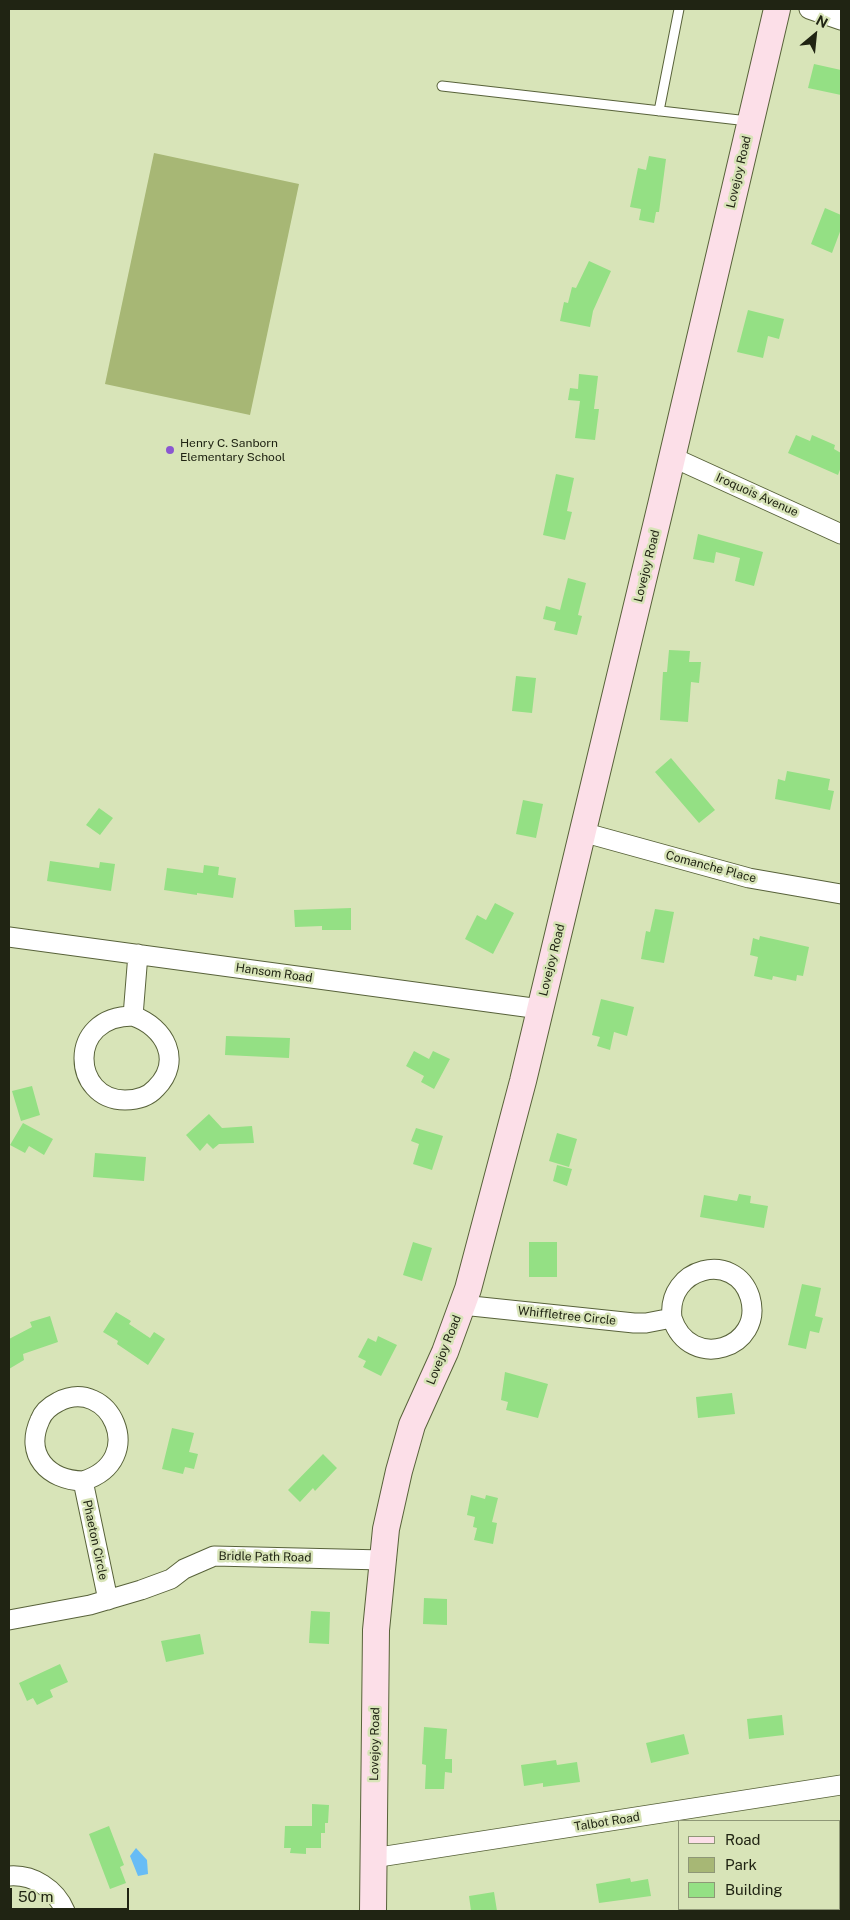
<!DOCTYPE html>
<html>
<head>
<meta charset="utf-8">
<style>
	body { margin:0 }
	#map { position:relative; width:850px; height:1920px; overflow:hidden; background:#d8e4b8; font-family:"Public Sans",sans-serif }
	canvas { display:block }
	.frame { position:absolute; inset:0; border:10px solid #202413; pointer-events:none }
	.legend { position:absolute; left:678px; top:1820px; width:162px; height:90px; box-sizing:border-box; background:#d8e4b8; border:1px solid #8e9776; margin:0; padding:6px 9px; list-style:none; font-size:15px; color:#202413 }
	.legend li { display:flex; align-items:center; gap:10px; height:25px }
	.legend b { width:25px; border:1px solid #8e9776 }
	.north { position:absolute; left:790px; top:10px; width:50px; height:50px; -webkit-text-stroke:4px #d8e4b8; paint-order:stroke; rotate:28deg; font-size:14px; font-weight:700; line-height:20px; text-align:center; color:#202413 }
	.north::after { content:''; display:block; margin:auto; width:18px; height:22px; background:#202413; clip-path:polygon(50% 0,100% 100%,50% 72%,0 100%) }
	.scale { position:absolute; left:10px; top:1888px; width:119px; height:22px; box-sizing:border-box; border:2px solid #202413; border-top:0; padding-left:6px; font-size:15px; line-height:18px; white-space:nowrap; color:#202413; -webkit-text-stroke:4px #d8e4b8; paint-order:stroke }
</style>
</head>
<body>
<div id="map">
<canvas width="850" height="1920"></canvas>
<div class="frame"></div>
<ul class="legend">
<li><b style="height:6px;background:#fcdfe8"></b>Road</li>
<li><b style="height:14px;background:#a7b775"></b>Park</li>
<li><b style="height:14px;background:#94e084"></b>Building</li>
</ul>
<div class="north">N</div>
<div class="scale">50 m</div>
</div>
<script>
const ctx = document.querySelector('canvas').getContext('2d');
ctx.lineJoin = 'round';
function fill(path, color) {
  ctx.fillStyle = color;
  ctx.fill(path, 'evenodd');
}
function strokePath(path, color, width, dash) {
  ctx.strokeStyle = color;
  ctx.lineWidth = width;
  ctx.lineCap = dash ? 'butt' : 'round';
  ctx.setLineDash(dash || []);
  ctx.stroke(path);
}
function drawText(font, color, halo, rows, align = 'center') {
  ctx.font = font + ' "Public Sans",sans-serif';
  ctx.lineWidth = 5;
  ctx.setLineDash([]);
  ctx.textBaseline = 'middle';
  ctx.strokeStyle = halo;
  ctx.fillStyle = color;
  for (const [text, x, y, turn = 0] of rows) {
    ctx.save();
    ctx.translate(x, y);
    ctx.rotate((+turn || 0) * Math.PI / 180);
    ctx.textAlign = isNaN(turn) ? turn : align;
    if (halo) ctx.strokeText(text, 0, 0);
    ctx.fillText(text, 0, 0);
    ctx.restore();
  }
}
fill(new Path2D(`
	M154,153L299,184L250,415L105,384Z`), '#a7b775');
fill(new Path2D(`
	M136,1848L147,1860L148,1874L138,1876L130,1856Z`), '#67bcf5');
fill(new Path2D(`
	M814,64L841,70V95L808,88Z
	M649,156L666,159L659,212H656L654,223L639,220L641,209L630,207L638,168L646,170Z
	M825,208L841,215V229L832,253L811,244Z
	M589,261L611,271L593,311L590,327L560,321L564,302L568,303L572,287L576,288Z
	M748,310L784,319L779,339L768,336L763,358L737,352Z
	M579,374L598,376L594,409H599L595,440L575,438L580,401L568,400L570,388L578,389Z
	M796,435L810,441L812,435L835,445L834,449L841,453V467L838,475L788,453Z
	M556,474L574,478L567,511L572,512L565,540L543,535Z
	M698,534L763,552L754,586L735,581L740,558L716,552L714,563L693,559Z
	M568,578L586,583L578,615L582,616L577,635L554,630L556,622L543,619L546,606L560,610Z
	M669,650L690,651L689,662H701L699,683L691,682L688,722L660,720L663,672H667Z
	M516,676L536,678L532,713L512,711Z
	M671,758L715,810L699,823L655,772Z
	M787,771L830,779L828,790L834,791L830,810L775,799L778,779L785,781Z
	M523,800L543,804L536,838L516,834Z
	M99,808L113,818L100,835L86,825Z
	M50,861L99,868L100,862L115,864L111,891L47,881Z
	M204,865L219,867L218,875L236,878L233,898L197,893V895L164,890L167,868L203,873Z
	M495,903L514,913L493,954L465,939L477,915L486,920Z
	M351,908V930H322V926L295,927L294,910Z
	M655,909L674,912L664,963L641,959L646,931L650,932Z
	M760,936L809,947L803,976L797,975L796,981L773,976L772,980L754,976L758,957L750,955L753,938L759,940Z
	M601,999L634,1007L627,1036L614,1032L610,1050L597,1046L600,1037L592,1035Z
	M226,1036L290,1038L289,1058L225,1055Z
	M414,1051L429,1059L433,1051L450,1059L434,1089L421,1082L424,1076L406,1066Z
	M32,1086L40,1115L21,1121L12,1091Z
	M209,1114L222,1128L252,1126L254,1143L219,1144L213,1149L207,1143L200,1151L186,1135Z
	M23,1123L53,1139L44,1155L29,1146L25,1153L10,1145Z
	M416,1128L443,1136L432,1170L413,1164L419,1144L411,1141Z
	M557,1133L577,1139L569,1167L549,1161Z
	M95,1153L146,1157L144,1181L93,1177Z
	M557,1165L572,1169L567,1186L553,1181Z
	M739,1194L751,1196L750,1203L768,1206L764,1228L700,1217L704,1195L737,1201Z
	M413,1242L432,1248L422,1281L403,1275Z
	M529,1242H557V1277H529Z
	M802,1284L821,1288L815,1316L823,1318L819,1333L810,1331L806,1349L788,1345Z
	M116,1312L131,1321L129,1324L150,1338L154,1332L165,1339L148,1365L117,1344L118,1341L103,1332Z
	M50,1316L58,1342L23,1354L24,1360L9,1369V1339L32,1327L30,1322Z
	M378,1336L397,1345L381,1376L363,1367L366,1361L358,1357L368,1338L376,1342Z
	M505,1372L548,1384L538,1418L506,1410L508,1402L501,1400Z
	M732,1393L735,1414L698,1418L696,1397Z
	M172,1428L194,1433L189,1452L198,1454L194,1469L185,1467L183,1474L162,1469Z
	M323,1454L337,1468L315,1491L313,1488L300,1502L288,1490Z
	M471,1495L485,1499L486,1495L498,1498L492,1522L497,1523L493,1544L474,1540L477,1528L473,1527L475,1517L467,1515Z
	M424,1598L447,1599V1625L423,1624Z
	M311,1611L330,1612L329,1644L309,1643Z
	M200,1634L204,1654L166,1662L161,1641Z
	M60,1664L68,1682L50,1690L53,1697L37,1705L33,1698L27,1701L19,1683Z
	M782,1715L784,1735L749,1739L747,1719Z
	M424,1727L447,1729L445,1759H452V1773L445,1772L444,1789H425L426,1765L422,1764Z
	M684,1734L689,1754L651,1763L646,1743Z
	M556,1760L557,1765L577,1762L580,1782L543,1787V1783L524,1786L521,1765Z
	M312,1804L329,1805L328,1823H325V1833H321V1848H306V1854L290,1853L291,1848H284L285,1826H312Z
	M109,1826L124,1865L120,1867L126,1883L110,1889L89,1834Z
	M630,1878L631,1882L648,1879L651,1896L599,1903L596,1884Z
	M494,1892L497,1911H471L469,1896Z`), '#94e084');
const lane = new Path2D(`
	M442,86L748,121
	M659,111L679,9`);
const street = new Path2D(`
	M809,9L841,20
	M672,457L841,534
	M582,832L749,878L841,894
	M9,937L540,1009
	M133,1016C165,1027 183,1061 156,1088C148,1097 136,1100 125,1100C72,1100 66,1016 133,1016L138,954
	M462,1305L634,1323H646L672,1318C666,1267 735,1250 750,1297C765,1348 690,1373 672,1318
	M83,1481C48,1480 24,1455 40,1420C43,1412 50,1406 58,1402C109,1375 150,1460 83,1481L108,1600
	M9,1620L90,1605L141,1590L171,1579L184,1569L214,1556L383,1560
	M373,1858L841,1785
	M9,1876C33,1874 56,1889 65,1911
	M711,1911V1909`);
const secondary = new Path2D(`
	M373,1911L376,1630L386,1529L399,1471L412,1425L445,1352L468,1289L523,1081L661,505L777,9`);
strokePath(lane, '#58623a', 11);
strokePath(street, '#58623a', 21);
strokePath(secondary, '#58623a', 28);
strokePath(lane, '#fff', 9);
strokePath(street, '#fff', 19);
strokePath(secondary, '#fcdfe8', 26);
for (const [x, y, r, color] of [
	[170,450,5,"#8a57d0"]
]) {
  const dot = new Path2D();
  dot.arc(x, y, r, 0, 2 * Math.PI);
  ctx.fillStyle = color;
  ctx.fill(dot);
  strokePath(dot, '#d8e4b8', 2);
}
drawText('12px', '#202413', '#d8e4b8', [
	["Lovejoy Road",739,172,-77],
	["Iroquois Avenue",757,495,24],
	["Lovejoy Road",647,566,-76],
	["Comanche Place",711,867,15],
	["Lovejoy Road",552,960,-76],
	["Hansom Road",274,973,8],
	["Whiffletree Circle",567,1316,6],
	["Lovejoy Road",444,1350,-68],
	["Phaeton Circle",95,1540,78],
	["Bridle Path Road",265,1557,1],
	["Lovejoy Road",375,1744,-89],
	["Talbot Road",607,1822,-9]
]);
drawText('12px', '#202413', '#d8e4b8', [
	["Henry C. Sanborn",180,443],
	["Elementary School",180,457]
], 'left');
</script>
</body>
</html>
